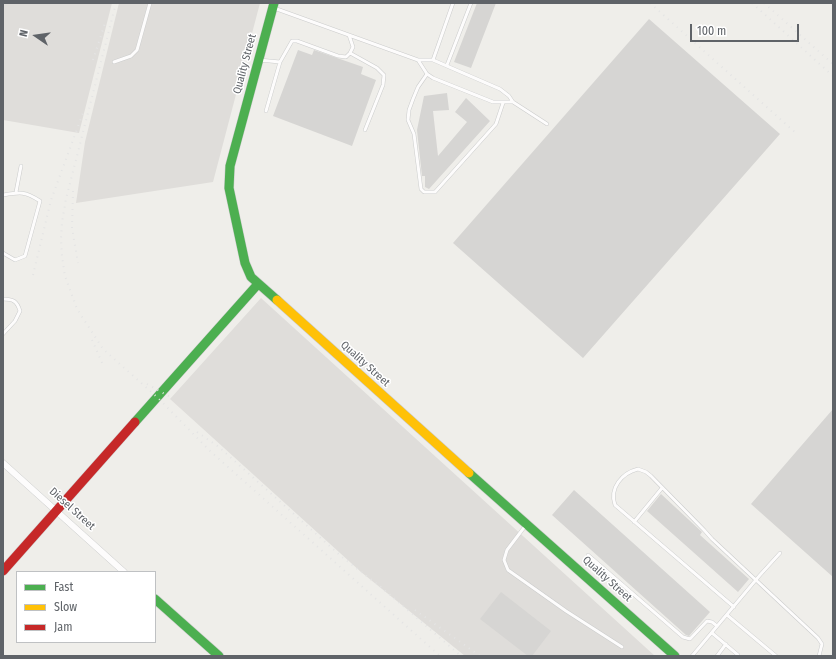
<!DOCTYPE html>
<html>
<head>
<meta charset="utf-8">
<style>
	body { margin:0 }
	#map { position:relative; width:836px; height:659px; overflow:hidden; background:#efeeea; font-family:"Fira Sans Condensed",sans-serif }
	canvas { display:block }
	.frame { position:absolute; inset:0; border:4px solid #5f6368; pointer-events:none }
	.legend { position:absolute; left:16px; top:571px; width:140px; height:72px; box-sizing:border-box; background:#fff; border:1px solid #bfc1c3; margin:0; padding:5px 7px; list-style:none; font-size:12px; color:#5f6368 }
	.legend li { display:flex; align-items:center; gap:8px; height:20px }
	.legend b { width:20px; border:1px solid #bfc1c3 }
	.north { position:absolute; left:16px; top:16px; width:40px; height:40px; -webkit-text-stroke:3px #fff; paint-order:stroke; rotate:283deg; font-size:11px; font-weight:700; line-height:16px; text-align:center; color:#5f6368 }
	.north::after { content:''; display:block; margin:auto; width:14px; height:18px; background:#5f6368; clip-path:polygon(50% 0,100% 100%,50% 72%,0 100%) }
	.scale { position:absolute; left:690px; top:24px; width:109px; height:18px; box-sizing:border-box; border:2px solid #5f6368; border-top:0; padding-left:5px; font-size:12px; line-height:14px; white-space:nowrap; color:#5f6368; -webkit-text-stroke:3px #fff; paint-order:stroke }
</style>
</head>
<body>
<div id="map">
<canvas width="836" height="659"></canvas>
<div class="frame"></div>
<ul class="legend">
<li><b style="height:5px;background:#4caf50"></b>Fast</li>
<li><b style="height:5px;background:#ffc107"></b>Slow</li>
<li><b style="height:5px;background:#c62828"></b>Jam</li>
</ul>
<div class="north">N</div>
<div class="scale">100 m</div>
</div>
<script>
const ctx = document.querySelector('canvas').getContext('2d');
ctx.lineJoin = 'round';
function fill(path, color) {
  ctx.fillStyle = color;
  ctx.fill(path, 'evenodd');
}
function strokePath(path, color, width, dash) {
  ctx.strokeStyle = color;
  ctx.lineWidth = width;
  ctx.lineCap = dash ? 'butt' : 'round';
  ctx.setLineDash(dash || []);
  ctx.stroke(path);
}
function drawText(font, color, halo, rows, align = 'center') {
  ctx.font = font + ' "Fira Sans Condensed",sans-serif';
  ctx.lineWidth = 3;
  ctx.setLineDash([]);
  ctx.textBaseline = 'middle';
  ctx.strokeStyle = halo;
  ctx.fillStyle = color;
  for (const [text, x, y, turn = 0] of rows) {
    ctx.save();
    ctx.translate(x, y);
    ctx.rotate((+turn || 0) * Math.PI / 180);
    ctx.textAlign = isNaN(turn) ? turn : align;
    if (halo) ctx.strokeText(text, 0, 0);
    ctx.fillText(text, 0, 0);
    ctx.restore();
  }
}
fill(new Path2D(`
	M3,3H112L79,133L3,120Z
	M119,3H260L213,182L76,203L85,142Z
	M261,298L655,656H465L361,572L170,399Z`), '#dfddda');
fill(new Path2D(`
	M477,3H496L471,68L454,62Z
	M649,19L780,134L583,358L453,243Z
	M298,50L312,55L314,50L363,67L361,74L376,80L352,146L273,116Z
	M447,93L449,110L433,111L438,156L467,122L455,112L466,98L490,121L429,189L425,187V176H422L417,130L424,96Z
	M833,409V577L751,504Z
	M574,490L710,612L689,636L686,635L552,515Z
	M661,494L702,532L700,535L749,579L738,592L647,511Z
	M501,592L551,631L532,656H528L480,619Z`), '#d6d5d3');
const lane = new Path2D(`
	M274,8L418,60H433L500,89L509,96L513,102L547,124
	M350,53L377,68L384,75L383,85L365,130
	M259,60L280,62L292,41H297L338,56L346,57L350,53L353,47L349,35
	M418,60L427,74L433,78L493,102H513
	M433,60L453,3
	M114,62L131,56L137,50L150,3
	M447,65L471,3
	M427,74L418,87L413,99L409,110L408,120L414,134L421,189L424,192H435L496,124L503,103
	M266,111L280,62
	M16,192L21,166
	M3,195C20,192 25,191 40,201L25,256L15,260L3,253
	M3,299C13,299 17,301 20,311L15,321L3,334
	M634,522L662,488
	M526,525L507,550L504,560L508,570L566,611L622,647
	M588,555L683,637L690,639L707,621L712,622L717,626
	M734,607L615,505C609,488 622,473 638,469L646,472L651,476L704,530L712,539L818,638L822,644L819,656
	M727,615L776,656
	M712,633L738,655V656
	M692,656L760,575L780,553
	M717,656L726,644`);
const street = new Path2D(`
	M3,463L124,572`);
const fast = new Path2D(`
	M274,3L230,166L229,188L245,263L251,277L277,300
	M135,422L258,284
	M469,473L675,656
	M155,599L219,656`);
const slow = new Path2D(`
	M277,300L469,473`);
const jam = new Path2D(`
	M3,571L135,422`);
strokePath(lane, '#cbcccc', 4);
strokePath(street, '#cbcccc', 7);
strokePath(fast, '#cacacb', 10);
strokePath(slow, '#cacacb', 10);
strokePath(jam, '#cacacb', 10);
strokePath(lane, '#fdfcfc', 3);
strokePath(street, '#fdfcfc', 6);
strokePath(fast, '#4caf50', 9);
strokePath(slow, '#ffc107', 9);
strokePath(jam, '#c62828', 9);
strokePath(new Path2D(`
	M116,3L66,199L62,222L61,239L62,257L65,276L77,309L103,349L158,398L209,450L440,656
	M650,3L797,134
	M752,3L833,76
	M764,3L833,64
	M93,60L106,20
	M73,191L72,228L78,263
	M33,275L51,200L83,113
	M92,340L103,365
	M147,384L172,398
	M197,432L219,447L342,557L382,588L461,656
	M415,610L480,656`), '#e4e4e4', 2, [1, 5]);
drawText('11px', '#5f6368', '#fff', [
	["Quality Street",245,64,-75],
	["Quality Street",365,364,42],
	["Diesel Street",72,509,42],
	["Quality Street",607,579,42]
]);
</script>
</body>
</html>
